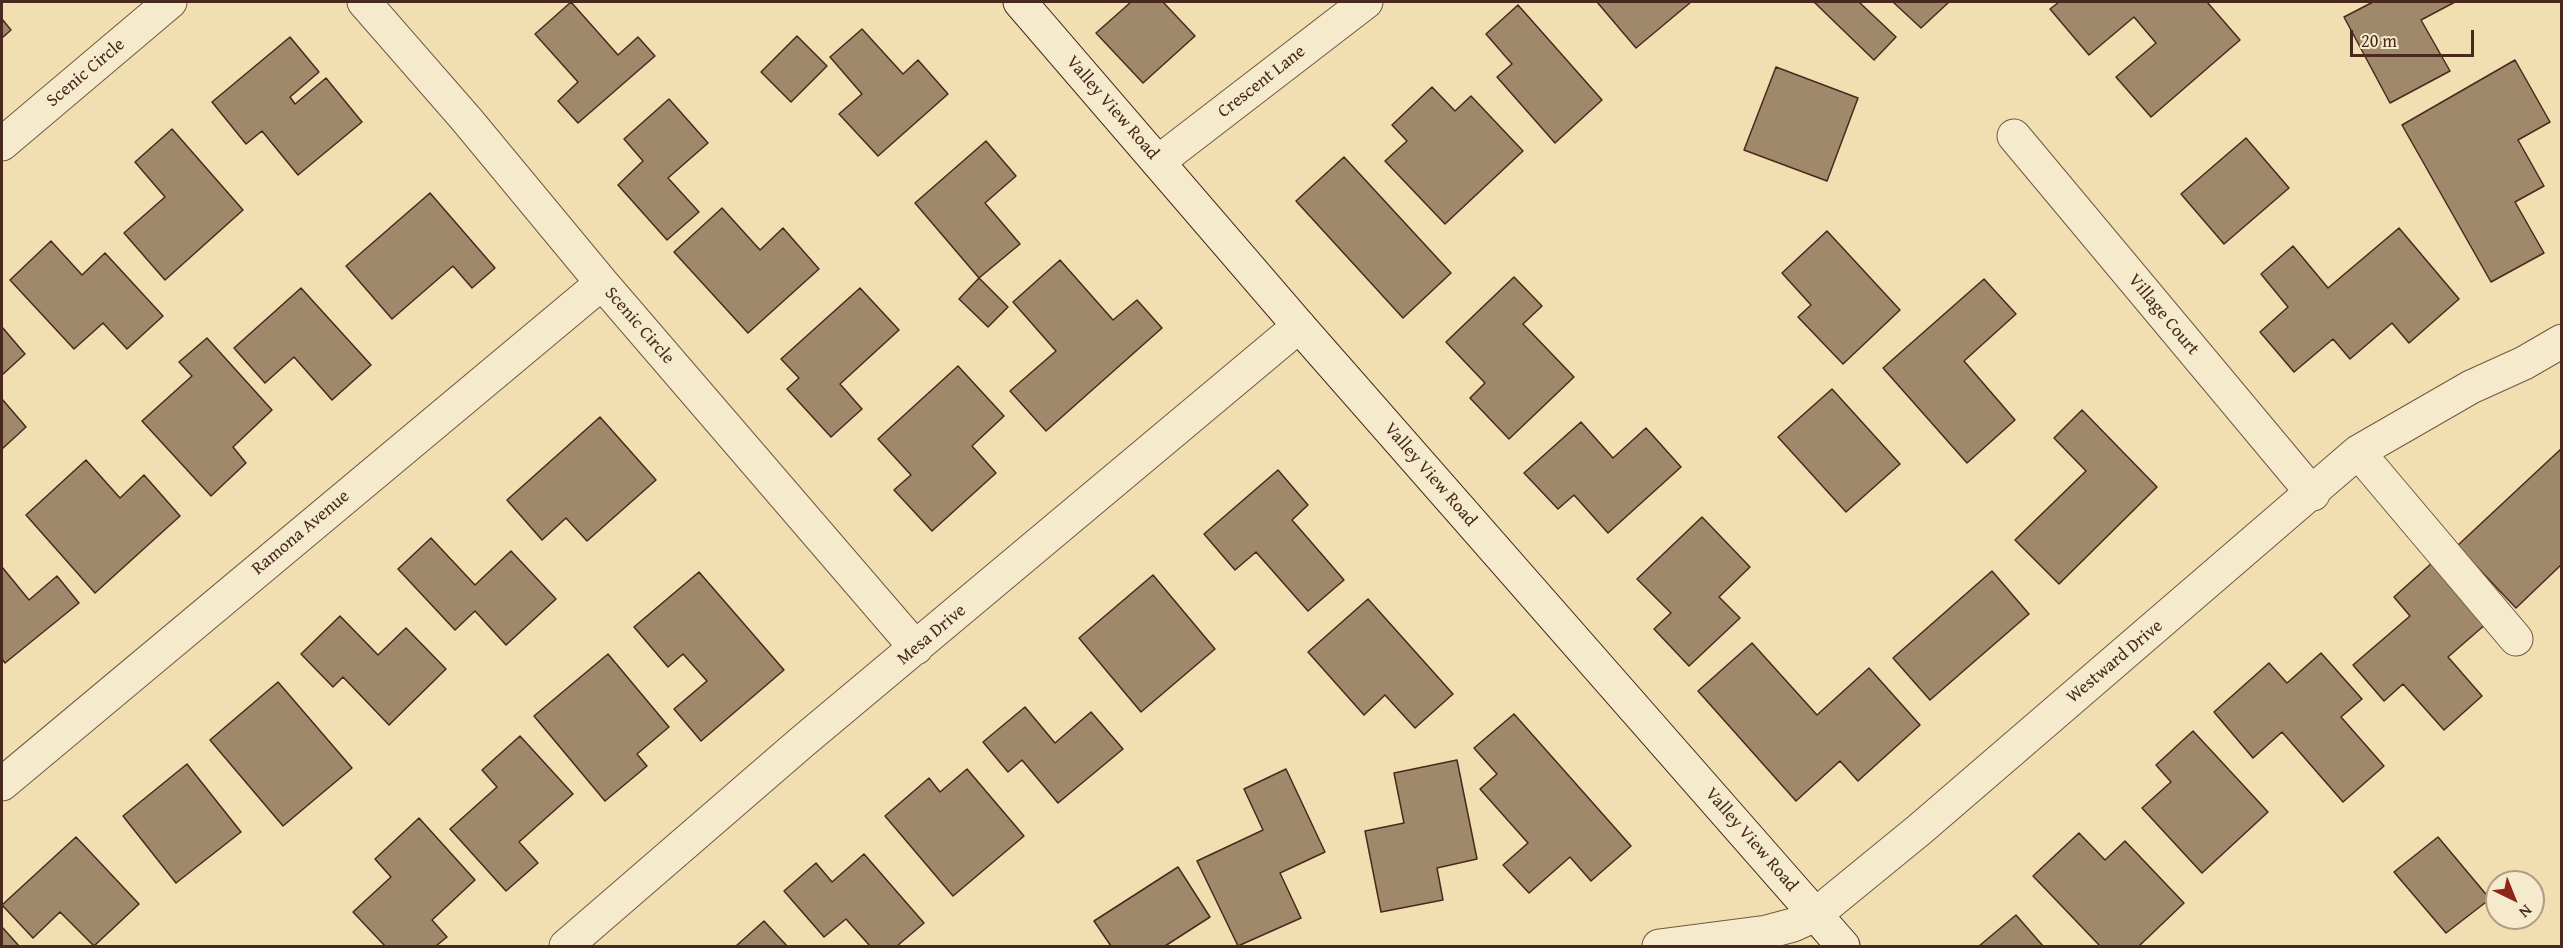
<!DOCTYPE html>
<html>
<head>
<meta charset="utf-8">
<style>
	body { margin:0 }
	#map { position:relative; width:2563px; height:948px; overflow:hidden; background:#f1dfb2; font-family:"Gentium Book Plus",serif }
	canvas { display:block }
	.frame { position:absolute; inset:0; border:3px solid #49291d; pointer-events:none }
	.north { position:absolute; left:2485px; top:870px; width:60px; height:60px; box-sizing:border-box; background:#f6eacd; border:2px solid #b19d87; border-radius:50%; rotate:137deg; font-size:16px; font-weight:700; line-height:24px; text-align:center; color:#49291d }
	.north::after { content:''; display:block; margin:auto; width:21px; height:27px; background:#8f2418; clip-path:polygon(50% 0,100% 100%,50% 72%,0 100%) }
	.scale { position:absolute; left:2350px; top:30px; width:124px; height:27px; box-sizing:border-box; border:3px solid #49291d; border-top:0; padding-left:8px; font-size:18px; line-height:21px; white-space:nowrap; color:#49291d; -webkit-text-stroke:4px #f6eacd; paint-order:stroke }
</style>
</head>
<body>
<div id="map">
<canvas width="2563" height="948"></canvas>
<div class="frame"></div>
<div class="north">N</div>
<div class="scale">20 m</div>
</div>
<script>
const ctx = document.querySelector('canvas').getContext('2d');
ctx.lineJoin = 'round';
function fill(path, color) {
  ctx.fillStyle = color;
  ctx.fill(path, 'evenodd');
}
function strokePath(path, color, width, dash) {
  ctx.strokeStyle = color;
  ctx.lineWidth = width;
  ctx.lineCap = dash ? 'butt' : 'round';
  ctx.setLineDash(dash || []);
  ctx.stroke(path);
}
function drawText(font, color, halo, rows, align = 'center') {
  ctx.font = font + ' "Gentium Book Plus",serif';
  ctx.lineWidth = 4.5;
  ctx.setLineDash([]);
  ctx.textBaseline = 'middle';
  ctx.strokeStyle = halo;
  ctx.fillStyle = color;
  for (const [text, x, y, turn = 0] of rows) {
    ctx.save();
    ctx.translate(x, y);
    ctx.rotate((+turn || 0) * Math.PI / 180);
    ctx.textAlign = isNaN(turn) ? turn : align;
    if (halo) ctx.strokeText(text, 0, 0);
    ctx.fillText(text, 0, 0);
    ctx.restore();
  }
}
const building = new Path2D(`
	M571,2L618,55L638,37L655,56L578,123L558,101L578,82L535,34Z
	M1131,2H1163L1195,36L1143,83L1096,33Z
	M1597,2H1691L1636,48Z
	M1814,2H1859L1896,37L1874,60Z
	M1893,2H1949L1921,28Z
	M2059,2H2207L2240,40L2151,117L2116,77L2156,43L2134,17L2089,55L2050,9Z
	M2373,2H2455L2421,20L2450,71L2390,103L2344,17Z
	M1518,5L1602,100L1555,143L1497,77L1512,64L1486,34Z
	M2,19L11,30L2,38Z
	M862,29L903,74L918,60L948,94L878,156L839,114L862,94L830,57Z
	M797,36L827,66L791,102L761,72Z
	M290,37L319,72L290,97L295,104L326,78L362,122L298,175L262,131L246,144L212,102Z
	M2515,60L2550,122L2518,140L2544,186L2515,202L2544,253L2491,282L2402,125Z
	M1776,67L1858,98L1827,181L1744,150Z
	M1432,87L1455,111L1471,96L1523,151L1445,224L1385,161L1407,141L1392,125Z
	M669,99L708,143L668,178L699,212L667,240L618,185L643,161L624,139Z
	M172,129L243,210L165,280L124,233L165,197L135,162Z
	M2246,138L2289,188L2224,244L2181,194Z
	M986,141L1016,176L985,203L1020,244L979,278L915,203Z
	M1344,157L1451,273L1403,318L1296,201Z
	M430,193L495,268L472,288L453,266L392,319L346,266Z
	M722,208L760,250L783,228L819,269L748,333L674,252Z
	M2399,228L2459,299L2409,343L2392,323L2350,359L2333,339L2294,372L2260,332L2288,307L2261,274L2293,246L2328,288Z
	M1827,231L1900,310L1843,364L1798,317L1811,305L1782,273Z
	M51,241L82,275L105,253L163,316L127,349L103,323L74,349L10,280Z
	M1060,260L1113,320L1137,300L1162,328L1046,431L1010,391L1056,351L1013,302Z
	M1514,277L1542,306L1523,324L1574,377L1509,439L1470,398L1485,383L1446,342Z
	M979,278L1008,307L988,327L959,299Z
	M1984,279L2016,314L1964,361L2015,420L1967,463L1883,368Z
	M301,288L371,365L332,400L294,357L265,383L234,348Z
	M860,288L899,330L840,384L862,409L831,437L787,389L799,378L781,359Z
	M2,327L25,354L2,375Z
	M207,338L272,410L233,447L246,463L211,496L142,421L192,376L179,362Z
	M958,366L1004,416L972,446L996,473L932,531L894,490L911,475L878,439Z
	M1832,389L1900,464L1846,512L1778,437Z
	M2,399L26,427L2,449Z
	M2082,410L2157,487L2059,584L2015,540L2086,471L2054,438Z
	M600,417L656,480L587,541L566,518L542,540L507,500Z
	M1581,422L1613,458L1646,428L1681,467L1608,533L1574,495L1558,509L1524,473Z
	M2562,448V564L2516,608L2457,546Z
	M86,460L120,498L144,475L180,516L95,593L26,515Z
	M1278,470L1308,505L1292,520L1344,580L1308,611L1256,552L1235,570L1204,534Z
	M1702,517L1750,567L1719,597L1740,618L1689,666L1654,629L1671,613L1637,579Z
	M431,538L475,585L511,551L556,599L506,645L475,611L455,630L398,569Z
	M2433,562L2487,623L2448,657L2482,696L2444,730L2403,684L2384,701L2353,665L2410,616L2394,597Z
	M2,567L29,600L57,576L79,603L5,663L2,659Z
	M1992,571L2029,614L1930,700L1893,658Z
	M699,572L784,670L701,741L674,709L707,681L683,654L668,667L634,627Z
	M1153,575L1215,649L1141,712L1079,638Z
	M1368,599L1453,694L1415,728L1385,695L1364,715L1308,652Z
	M340,616L378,655L406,628L446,669L389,725L343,677L333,687L301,654Z
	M1752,643L1817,715L1869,668L1920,725L1858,781L1840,761L1796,801L1698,691Z
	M2321,653L2362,699L2341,717L2384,766L2343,802L2282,732L2253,758L2214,712L2269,663L2287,683Z
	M608,654L669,727L637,754L647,766L605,801L534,716Z
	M278,682L352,768L283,826L210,740Z
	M1025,707L1055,743L1091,712L1123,749L1058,803L1022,760L1008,772L983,742Z
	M1514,714L1631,846L1591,881L1570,857L1529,893L1503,865L1528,843L1480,789L1497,774L1474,748Z
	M2193,731L2268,812L2202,873L2142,808L2171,782L2156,765Z
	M520,736L573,794L519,842L538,863L506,891L450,829L497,787L482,770Z
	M1457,760L1477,859L1437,868L1443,900L1381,912L1365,831L1404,823L1394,773Z
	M187,764L241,832L176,883L123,816Z
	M967,769L1024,836L953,896L885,816L929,778L940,792Z
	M1286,769L1325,852L1280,873L1301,918L1238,946L1197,861L1263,830L1244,789Z
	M419,818L475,880L432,920L447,937L436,946H385L353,912L391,877L375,859Z
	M2079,833L2105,860L2125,841L2184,903L2139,946H2100L2033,876Z
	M76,837L139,904L94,946L60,912L33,938L2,905Z
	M2438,837L2490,899L2446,933L2394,872Z
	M864,854L924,923L897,946H870L846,919L824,937L784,891L816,863L832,882Z
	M1178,867L1210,917L1165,946H1111L1094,921Z
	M2016,915L2043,946H1979Z
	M764,921L787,946H736Z
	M2,927L19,946H2Z`);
fill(building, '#a0886a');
strokePath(building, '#49291d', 1.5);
const street = new Path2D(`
	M364,2L467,120L602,283L916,648
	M2014,136L2313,494
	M2,144L170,2
	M1158,162L1366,2
	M2358,452L2516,639
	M2,784L602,283
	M566,946L802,742L1299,326
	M1659,946L1767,932L1793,925L1815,915L1919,830L2358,452L2471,387L2524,363L2562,341`);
const secondary = new Path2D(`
	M1020,2L1299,326L1843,946`);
strokePath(street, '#735642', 35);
strokePath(secondary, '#49291d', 35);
strokePath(street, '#f6eacd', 33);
strokePath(secondary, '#f6eacd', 33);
drawText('18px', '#49291d', '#f6eacd', [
	["Scenic Circle",86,73,-40],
	["Crescent Lane",1262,82,-38],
	["Valley View Road",1112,108,49],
	["Village Court",2163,315,50],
	["Scenic Circle",639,326,49],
	["Valley View Road",1430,475,49],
	["Ramona Avenue",301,533,-40],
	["Mesa Drive",932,635,-40],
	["Westward Drive",2115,662,-40],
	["Valley View Road",1751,840,49]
]);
</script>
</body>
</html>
